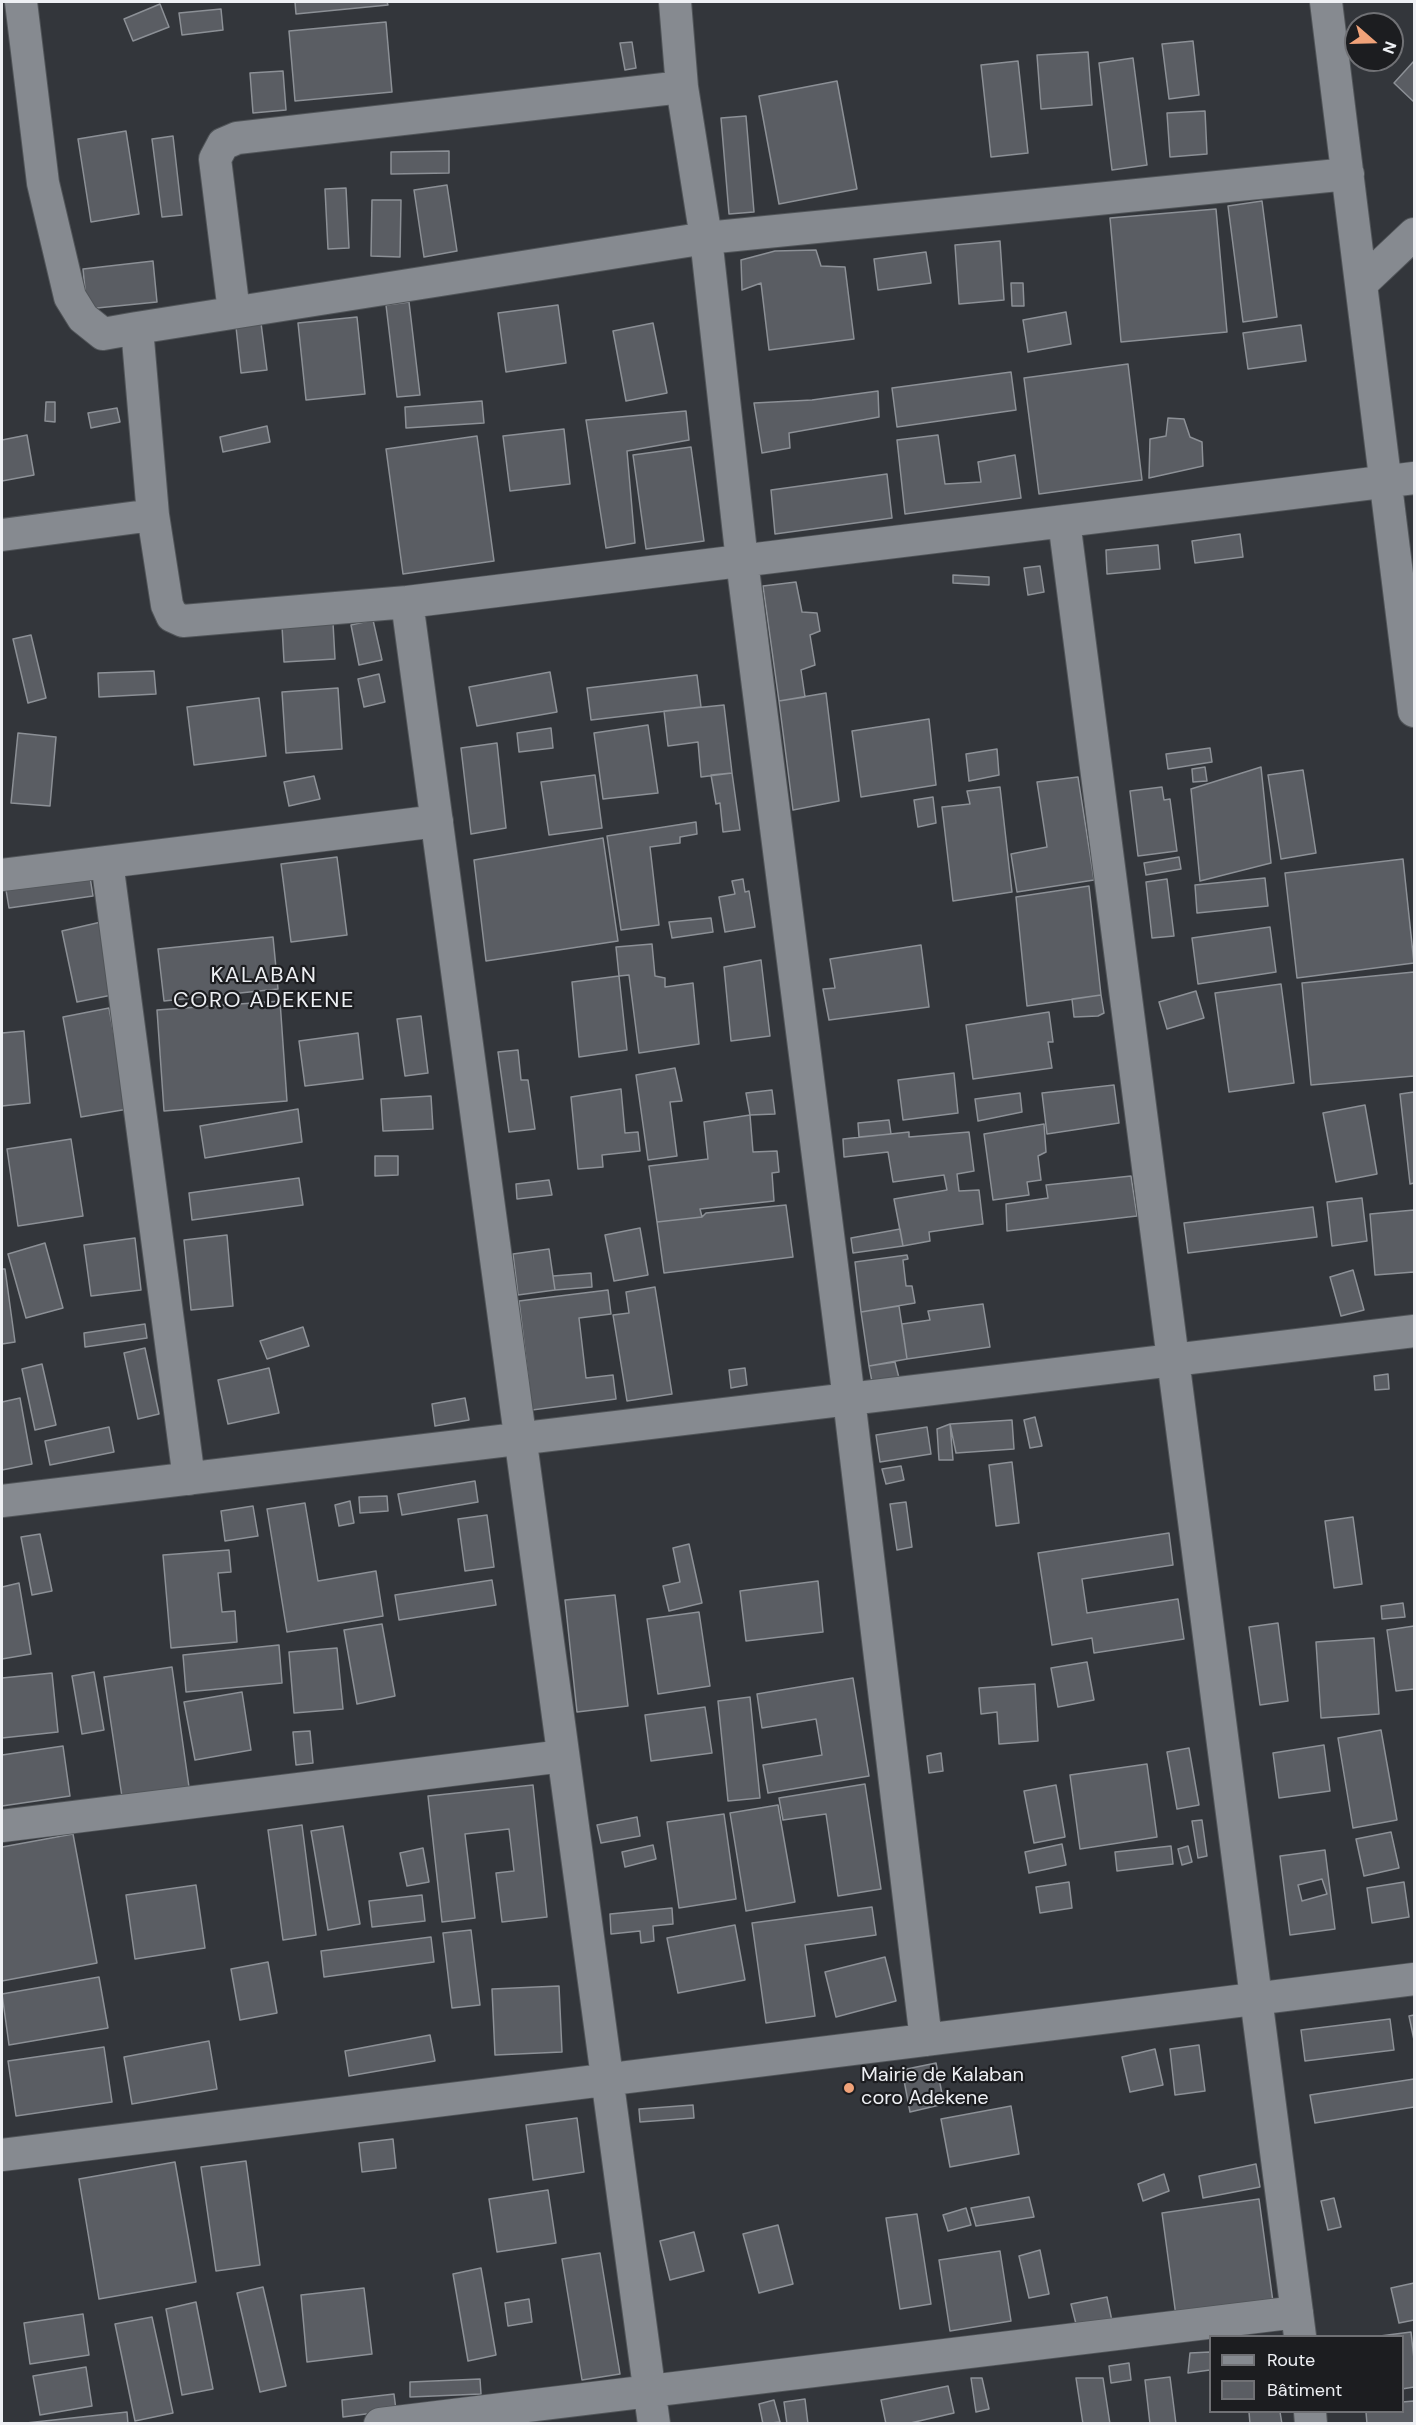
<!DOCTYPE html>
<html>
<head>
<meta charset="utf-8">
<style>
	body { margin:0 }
	#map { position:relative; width:1416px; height:2425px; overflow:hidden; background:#33363b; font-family:"DM Sans",sans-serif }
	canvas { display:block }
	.frame { position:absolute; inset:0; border:3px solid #eef0f4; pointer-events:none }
	.legend { position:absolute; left:1209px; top:2335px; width:195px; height:78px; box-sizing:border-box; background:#1c1d20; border:2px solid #707175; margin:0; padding:8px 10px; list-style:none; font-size:18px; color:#eef0f4 }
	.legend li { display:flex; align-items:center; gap:12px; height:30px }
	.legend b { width:30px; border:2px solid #707175 }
	.north { position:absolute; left:1344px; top:12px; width:60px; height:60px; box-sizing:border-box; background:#1c1d20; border:2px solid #707175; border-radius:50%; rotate:110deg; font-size:16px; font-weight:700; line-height:24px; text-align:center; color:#eef0f4 }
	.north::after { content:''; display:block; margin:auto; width:21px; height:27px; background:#f0a279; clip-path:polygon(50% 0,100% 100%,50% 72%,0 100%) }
</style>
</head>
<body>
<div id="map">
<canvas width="1416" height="2425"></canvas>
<div class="frame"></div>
<ul class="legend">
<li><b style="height:8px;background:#868a90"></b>Route</li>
<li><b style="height:16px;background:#5a5d63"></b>Bâtiment</li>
</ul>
<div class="north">N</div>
</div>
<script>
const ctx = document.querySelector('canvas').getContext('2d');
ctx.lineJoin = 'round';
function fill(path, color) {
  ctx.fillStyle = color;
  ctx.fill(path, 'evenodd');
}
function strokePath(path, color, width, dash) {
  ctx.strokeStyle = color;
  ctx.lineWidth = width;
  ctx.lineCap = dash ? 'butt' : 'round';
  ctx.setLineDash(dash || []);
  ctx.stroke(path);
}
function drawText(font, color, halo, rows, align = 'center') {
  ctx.font = font + ' "DM Sans",sans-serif';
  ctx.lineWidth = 4.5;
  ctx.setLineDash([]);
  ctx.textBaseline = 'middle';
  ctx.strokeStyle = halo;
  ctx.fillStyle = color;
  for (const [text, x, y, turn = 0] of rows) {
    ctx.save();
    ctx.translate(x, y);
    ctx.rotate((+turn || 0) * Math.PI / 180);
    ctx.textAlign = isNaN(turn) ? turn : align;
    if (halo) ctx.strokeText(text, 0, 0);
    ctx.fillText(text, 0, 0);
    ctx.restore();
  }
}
const building = new Path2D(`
	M295,2H387L388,5L296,14Z
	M160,4L169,27L133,41L124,19Z
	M221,9L223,30L182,35L179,13Z
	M386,22L392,92L295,101L289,31Z
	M1193,41L1199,95L1169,99L1162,44Z
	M632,42L636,68L625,70L620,43Z
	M1088,52L1092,105L1041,109L1037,55Z
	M1133,58L1147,165L1112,170L1099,63Z
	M1018,61L1028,153L991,157L981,65Z
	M1414,61V102L1394,83Z
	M283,71L286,110L253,113L250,73Z
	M837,81L857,189L779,204L759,96Z
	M1205,111L1207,154L1170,157L1167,113Z
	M746,116L754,212L729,214L721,118Z
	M126,131L139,214L91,222L78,139Z
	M173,136L182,215L162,217L152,139Z
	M449,151V173L391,174V152Z
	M447,185L457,251L424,257L414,190Z
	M346,188L349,248L328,249L325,189Z
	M372,200H401L400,257L371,256Z
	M1262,201L1277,317L1243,322L1228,206Z
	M1216,209L1227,332L1121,342L1110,218Z
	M1000,241L1004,300L959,304L955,245Z
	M816,250L821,266L845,267L854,339L769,350L761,283L742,290L741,260L775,251Z
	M926,252L931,283L878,290L874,259Z
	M153,261L157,302L87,309L83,269Z
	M1011,283H1023L1024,306H1012Z
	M409,302L420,395L397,397L386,305Z
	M558,305L566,363L506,372L498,313Z
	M1066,312L1071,344L1028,352L1023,320Z
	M357,317L365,394L306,400L298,323Z
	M261,323L267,370L241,373L236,327Z
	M653,323L667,393L626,401L613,331Z
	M1301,325L1306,361L1248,369L1243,333Z
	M1128,364L1142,480L1039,494L1024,378Z
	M1011,372L1016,410L897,427L892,388Z
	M878,391L879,417L789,433L790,448L762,453L754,403L812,400Z
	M482,401L484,423L406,428L405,407Z
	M46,402H55V422L45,421Z
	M117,408L120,422L91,428L88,413Z
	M686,411L689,440L627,451L635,543L606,548L586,420Z
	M1168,418L1184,419L1190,437L1202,442L1203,466L1149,478L1150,439L1166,436Z
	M267,426L270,442L223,452L220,437Z
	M564,429L570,484L510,491L503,436Z
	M27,435L34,475L2,481V440Z
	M938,435L945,484L981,482L978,462L1015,455L1021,498L905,514L897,440Z
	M477,436L494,561L403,574L386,449Z
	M691,447L704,541L646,549L633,455Z
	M887,474L892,518L775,534L771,490Z
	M1240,534L1243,557L1195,563L1192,541Z
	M1158,545L1160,569L1107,574L1106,550Z
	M1040,566L1044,592L1028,595L1024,568Z
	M953,575L989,577V585L953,583Z
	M796,582L802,612L817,613L820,631L810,635L815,665L801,670L805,697L779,701L763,586Z
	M373,620L382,660L359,665L351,625Z
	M333,623L335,659L284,662L282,626Z
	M31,635L46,698L28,703L13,639Z
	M154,671L156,694L99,697L98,673Z
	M550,672L557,712L477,726L469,687Z
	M379,674L385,702L364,707L358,679Z
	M697,675L701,707L591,720L587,688Z
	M338,688L342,749L286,753L282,692Z
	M826,693L839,801L793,810L779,701Z
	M259,698L266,756L194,765L187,707Z
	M724,705L732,773L701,777L698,742L668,746L664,711Z
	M929,719L936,785L861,797L852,731Z
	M648,725L658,793L603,799L594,733Z
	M551,728L553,748L519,752L517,733Z
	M18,733L56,737L50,806L11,803Z
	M497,743L506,828L471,834L461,748Z
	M1210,748L1212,762L1168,769L1166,754Z
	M997,749L999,775L969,781L966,754Z
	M1205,767L1207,781L1193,782L1192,769Z
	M1261,767L1271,863L1200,881L1191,789Z
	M1303,770L1316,853L1281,859L1268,775Z
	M732,773L740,830L723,832L720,803L716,804L711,775Z
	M595,775L602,828L549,835L541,782Z
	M314,776L320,799L289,806L284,782Z
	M1078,777L1094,880L1017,892L1011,854L1047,847L1037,782Z
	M1000,787L1012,892L953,901L942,807L970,804L967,791Z
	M1162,787L1164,800L1170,799L1177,851L1138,856L1130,791Z
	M933,797L936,823L918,827L914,800Z
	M696,822L697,834L680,837V843L650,847L659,925L621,930L607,836Z
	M603,838L618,941L486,961L474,860Z
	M337,857L347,935L291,942L281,864Z
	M1179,857L1181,869L1146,875L1144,863Z
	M1403,859L1414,963L1297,978L1285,873Z
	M90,877L93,896L9,908L6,890Z
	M1265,878L1268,906L1197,913L1195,885Z
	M743,879L745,892L749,891L755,927L725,932L719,897L735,894L732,881Z
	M1167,879L1174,936L1152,938L1146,882Z
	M1089,886L1101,995L1027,1006L1016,897Z
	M711,918L713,932L672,938L669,922Z
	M101,922L117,994L77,1002L62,931Z
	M1270,927L1276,972L1198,984L1192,938Z
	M273,937L278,989L164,1001L158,949Z
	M652,944L655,976L665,978V987L693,983L699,1044L639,1053L629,975L619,976L616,947Z
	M921,945L929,1007L829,1020L823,989L835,988L830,959Z
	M761,960L770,1036L731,1041L724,967Z
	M1414,972V1076L1311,1085L1302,983Z
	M619,976L627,1050L579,1057L572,982Z
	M1281,984L1294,1083L1229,1092L1215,993Z
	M1196,991L1204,1018L1167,1029L1159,1002Z
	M1101,995L1104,1013L1098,1016L1074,1017L1072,999Z
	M280,1001L287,1101L164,1111L157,1010Z
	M109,1008L128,1109L81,1117L63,1017Z
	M1049,1012L1053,1042H1048L1052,1068L973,1079L966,1025Z
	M421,1016L428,1073L405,1076L397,1019Z
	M24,1031L30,1103L2,1106V1033Z
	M358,1033L363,1079L305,1086L299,1041Z
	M518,1050L521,1080H528L535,1129L509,1132L498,1052Z
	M675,1068L682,1101L670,1102L677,1156L648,1160L636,1075Z
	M954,1073L958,1113L903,1120L898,1080Z
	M1114,1085L1119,1123L1047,1134L1042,1093Z
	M621,1089L625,1133L638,1132L640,1151L602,1155L603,1167L578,1169L571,1097Z
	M772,1090L775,1114L750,1115L746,1093Z
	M1414,1092V1183L1410,1184L1400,1094Z
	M1020,1093L1022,1112L978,1121L975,1099Z
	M431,1096L433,1129L383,1131L381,1099Z
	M1365,1105L1377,1174L1336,1182L1323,1113Z
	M298,1109L302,1142L205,1158L200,1126Z
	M750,1115L753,1152L777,1151L779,1172L772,1173L774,1201L700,1209L702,1217L657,1222L649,1166L708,1159L704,1122Z
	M889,1120L891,1134L859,1137L858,1123Z
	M1044,1124L1046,1152L1038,1156L1041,1180L1027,1182L1029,1195L993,1200L984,1134Z
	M909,1132V1137L969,1132L974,1171L957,1174L959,1191L979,1190L983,1224L929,1232L930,1241L903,1246L894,1199L947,1190L944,1175L893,1182L888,1152L844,1157L843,1139Z
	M71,1139L83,1216L18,1226L7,1149Z
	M375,1156H398V1175L375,1176Z
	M1131,1176L1137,1216L1007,1231L1006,1204L1048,1198L1046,1185Z
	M299,1178L303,1205L192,1220L189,1193Z
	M549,1180L552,1195L517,1199L516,1184Z
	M1362,1198L1367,1241L1332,1246L1327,1202Z
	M786,1205L793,1257L664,1273L657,1222L702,1217L706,1213Z
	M1313,1207L1317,1237L1188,1253L1184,1223Z
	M1414,1210V1272L1375,1275L1370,1214Z
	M640,1228L648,1275L614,1281L605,1235Z
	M900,1229L903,1246L853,1253L851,1238Z
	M227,1235L233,1306L191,1310L184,1240Z
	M135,1238L141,1290L91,1296L84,1245Z
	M45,1243L63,1308L26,1318L8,1254Z
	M549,1249L555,1290L518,1295L513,1254Z
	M907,1255L908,1259L903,1260L906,1286H912L915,1303L861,1312L855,1262Z
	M2,1269H5L15,1342L2,1344Z
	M1353,1270L1364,1310L1341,1316L1330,1277Z
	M591,1273L592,1287L555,1290L553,1276Z
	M655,1287L672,1394L627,1401L613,1315L629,1313L626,1292Z
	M608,1290L611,1314L579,1318L586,1378L613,1375L616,1399L532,1410L519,1301Z
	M983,1304L990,1347L907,1359L902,1324L930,1320L928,1311Z
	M899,1306L907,1359L869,1366L861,1312Z
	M145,1324L147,1338L85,1347L84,1333Z
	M303,1327L309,1346L267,1359L260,1341Z
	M145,1348L159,1414L138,1419L124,1353Z
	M895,1362L899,1378L872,1382L869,1366Z
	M42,1364L56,1425L35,1430L22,1369Z
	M269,1368L279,1413L228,1424L218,1380Z
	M745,1368L747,1385L731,1388L729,1370Z
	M1388,1374L1389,1389L1375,1390L1374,1376Z
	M20,1398L32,1464L2,1470V1402Z
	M465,1398L469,1420L435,1426L432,1404Z
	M1035,1417L1042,1446L1030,1448L1024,1420Z
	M1012,1420L1014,1449L956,1453L950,1424Z
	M950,1424L953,1460H939L937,1429Z
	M109,1427L114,1452L50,1465L45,1441Z
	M927,1427L931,1454L880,1462L876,1435Z
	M1012,1462L1019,1523L996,1526L989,1465Z
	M901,1466L904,1480L886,1484L882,1469Z
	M475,1481L478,1502L402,1515L398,1494Z
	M387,1496L388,1511L360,1513L359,1497Z
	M350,1501L354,1523L339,1526L335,1505Z
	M906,1502L912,1547L897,1550L890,1504Z
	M305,1503L318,1581L376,1571L383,1616L287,1632L267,1509Z
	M253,1506L258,1536L225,1541L221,1511Z
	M487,1515L494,1567L465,1571L458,1519Z
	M1353,1517L1362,1584L1334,1588L1325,1521Z
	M1169,1533L1173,1565L1082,1579L1087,1613L1178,1599L1184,1639L1094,1653L1092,1638L1052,1645L1038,1553Z
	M40,1534L52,1591L32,1595L21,1537Z
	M689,1544L702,1603L669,1611L663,1586L680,1582L673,1548Z
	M229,1550L231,1572L218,1573L222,1612L235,1611L237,1642L171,1648L163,1555Z
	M492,1580L496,1605L399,1620L395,1595Z
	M818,1581L823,1632L746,1641L740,1591Z
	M19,1583L31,1654L2,1659V1587Z
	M615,1595L628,1706L577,1712L565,1600Z
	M1403,1603L1405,1617L1382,1619L1381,1606Z
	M699,1612L710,1686L658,1694L647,1619Z
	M1278,1623L1288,1701L1260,1705L1249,1627Z
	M382,1624L395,1696L357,1704L344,1630Z
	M1414,1626V1689L1396,1691L1387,1630Z
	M1374,1638L1379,1714L1321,1718L1316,1642Z
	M279,1645L282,1683L186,1692L183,1655Z
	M337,1648L343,1709L294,1713L289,1652Z
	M1087,1662L1094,1700L1058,1707L1051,1668Z
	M172,1667L189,1787L122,1797L104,1677Z
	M94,1672L104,1730L82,1734L72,1676Z
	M52,1673L58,1732L2,1738V1678Z
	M853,1678L869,1776L768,1793L763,1765L822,1755L816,1719L762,1728L757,1694Z
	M1035,1684L1038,1741L999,1744L997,1712L981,1714L979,1688Z
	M242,1692L251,1750L195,1760L184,1702Z
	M750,1697L760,1798L728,1801L718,1701Z
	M705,1707L712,1753L651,1761L645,1715Z
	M1381,1730L1397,1820L1353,1828L1338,1738Z
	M310,1731L313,1763L296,1765L293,1732Z
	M1324,1745L1330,1791L1279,1798L1273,1753Z
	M63,1746L70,1796L2,1806V1755Z
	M1189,1748L1199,1805L1177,1809L1167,1752Z
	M941,1753L943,1771L929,1773L927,1756Z
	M1147,1764L1157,1837L1080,1849L1070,1775Z
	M865,1784L881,1889L838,1896L826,1814L783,1820L779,1798Z
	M533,1785L547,1917L502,1922L496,1873L514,1871L509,1829L465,1834L475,1918L442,1922L428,1796Z
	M1056,1785L1065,1837L1034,1843L1024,1791Z
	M778,1805L795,1902L746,1911L730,1813Z
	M724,1814L736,1899L679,1908L667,1822Z
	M637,1817L640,1836L601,1843L597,1825Z
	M1202,1820L1207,1856L1198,1858L1192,1821Z
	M302,1825L316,1935L283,1940L268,1830Z
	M343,1826L360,1924L328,1930L311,1831Z
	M1391,1832L1399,1868L1364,1876L1356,1839Z
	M73,1834L97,1963L2,1981V1847Z
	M1062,1844L1066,1865L1029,1873L1025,1852Z
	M653,1845L656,1859L625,1867L622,1852Z
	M1171,1846L1173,1864L1117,1871L1115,1852Z
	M1188,1846L1192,1862L1182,1865L1178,1849Z
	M423,1848L429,1882L407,1886L400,1853Z
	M1325,1850L1335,1929L1290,1935L1280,1856ZM1322,1879L1327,1894L1302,1901L1298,1885Z
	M1069,1882L1072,1908L1040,1913L1036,1887Z
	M1404,1882L1409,1917L1372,1923L1367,1888Z
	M196,1885L205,1948L135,1959L126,1895Z
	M422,1895L425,1921L372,1927L369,1901Z
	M872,1907L876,1935L805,1945L815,2016L766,2023L752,1923Z
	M672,1908L673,1924L653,1926L654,1941L641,1943L640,1931L611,1934L610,1914Z
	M735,1925L745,1980L678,1993L667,1938Z
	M471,1930L480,2005L452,2008L443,1933Z
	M431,1937L434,1962L324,1977L321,1951Z
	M885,1957L896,2001L836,2017L825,1972Z
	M268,1962L277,2013L240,2020L231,1969Z
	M99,1977L108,2028L9,2045L2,1994Z
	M559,1986L562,2052L495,2055L492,1989Z
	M1414,2015V2040L1409,2016Z
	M1390,2019L1394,2050L1305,2061L1301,2030Z
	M430,2035L435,2061L349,2076L345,2051Z
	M209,2041L217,2089L132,2104L124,2057Z
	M1199,2045L1205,2091L1175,2095L1170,2049Z
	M104,2047L112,2102L16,2116L8,2061Z
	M1155,2049L1163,2085L1130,2092L1122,2057Z
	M936,2063L944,2104L910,2112L902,2070Z
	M1414,2079V2107L1315,2123L1310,2095Z
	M693,2105L694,2118L640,2122L639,2109Z
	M1011,2106L1019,2154L950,2167L941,2119Z
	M577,2118L584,2172L533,2180L526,2125Z
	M393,2139L396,2168L362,2172L359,2143Z
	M246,2161L260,2265L216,2271L201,2167Z
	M175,2162L196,2282L99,2299L79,2179Z
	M1256,2164L1260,2187L1203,2198L1199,2176Z
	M1164,2174L1169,2191L1143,2201L1138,2184Z
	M548,2190L556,2243L497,2252L489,2199Z
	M1029,2197L1034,2217L976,2226L971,2208Z
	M1334,2198L1341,2227L1328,2230L1321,2201Z
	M1259,2199L1273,2302L1176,2316L1162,2213Z
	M966,2208L971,2225L948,2231L943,2215Z
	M917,2214L931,2304L900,2309L886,2218Z
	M778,2225L793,2284L759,2293L743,2234Z
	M694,2232L704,2271L670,2280L660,2241Z
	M1040,2250L1049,2294L1029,2298L1019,2256Z
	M1000,2251L1011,2321L950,2331L939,2260Z
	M600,2253L620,2374L582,2380L562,2259Z
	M481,2268L496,2355L468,2361L453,2274Z
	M1414,2283V2320L1399,2323L1391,2288Z
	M263,2287L286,2386L260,2392L237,2293Z
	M364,2288L372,2354L307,2362L301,2295Z
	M1107,2297L1113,2326L1078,2332L1071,2304Z
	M529,2299L532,2322L508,2326L505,2303Z
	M196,2302L213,2389L182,2395L166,2309Z
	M83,2314L89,2355L30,2364L24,2323Z
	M152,2317L173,2413L135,2421L115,2324Z
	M1411,2332L1414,2359V2387L1402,2389V2336H1380Z
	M1210,2352V2370L1188,2373L1190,2353Z
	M1129,2363L1131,2380L1111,2383L1109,2366Z
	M86,2367L92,2406L40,2415L33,2376Z
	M1170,2377L1176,2424H1150L1145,2380Z
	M971,2378H982L989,2409L976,2412Z
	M1076,2378H1103L1110,2424H1083Z
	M480,2379L481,2394L410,2397V2382Z
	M948,2386L954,2413L906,2424H886L881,2400Z
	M394,2394L396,2410L343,2417L342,2400Z
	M805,2399L808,2424H787L784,2402Z
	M774,2400L780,2422L763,2424L759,2404Z
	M1414,2401V2424H1367L1366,2412H1402V2402Z
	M127,2412L128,2424L26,2423Z
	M1249,2412H1280L1282,2424H1250Z`);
fill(building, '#5a5d63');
strokePath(building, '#8c9096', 1.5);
const street = new Path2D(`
	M21,2L43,183L70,297L83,318L103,334L137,328
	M675,2L682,87L706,238L742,561L849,1399L926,2040
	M1326,2L1414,711
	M1348,174L706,238L137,328L153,515L167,605L172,616L183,621L407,602L1414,478
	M1361,284L1414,234
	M234,312L215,159L223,144L237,138L682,87
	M1064,521L1300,2336
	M2,535L153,515
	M407,602L654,2424
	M107,862L189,1479
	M2,875L437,821
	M2,1501L1414,1331
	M2,1826L563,1756
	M2,2155L1414,1979
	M1310,2412L1311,2424
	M380,2424L1297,2312`);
strokePath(street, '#515559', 34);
strokePath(street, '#868a90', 32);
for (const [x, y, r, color] of [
	[849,2088,6,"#f0a279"]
]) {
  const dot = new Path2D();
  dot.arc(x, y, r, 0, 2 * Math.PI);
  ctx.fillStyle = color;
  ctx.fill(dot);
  strokePath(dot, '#1c1d20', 2);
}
drawText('20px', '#eef0f4', '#1c1d20', [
	["Mairie de Kalaban",861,2076],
	["coro Adekene",861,2099]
], 'left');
ctx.letterSpacing = '1.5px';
drawText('22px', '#eef0f4', '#1c1d20', [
	["KALABAN",264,976],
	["CORO ADEKENE",264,1001]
]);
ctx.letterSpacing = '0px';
</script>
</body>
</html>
